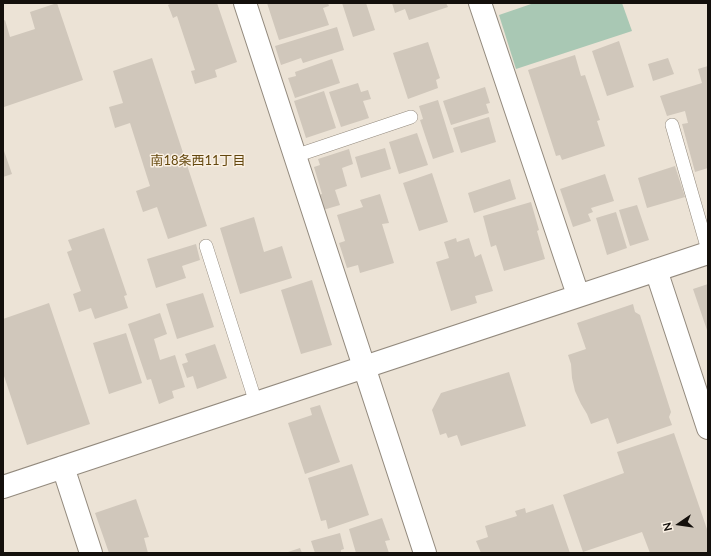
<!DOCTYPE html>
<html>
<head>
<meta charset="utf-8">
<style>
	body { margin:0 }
	#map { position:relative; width:711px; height:556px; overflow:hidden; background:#ece3d6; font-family:Lato,sans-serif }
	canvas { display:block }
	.frame { position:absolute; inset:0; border:4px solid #14100c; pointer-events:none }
	.north { position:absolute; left:659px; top:504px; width:40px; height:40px; -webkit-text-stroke:3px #faf0e3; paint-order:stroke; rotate:257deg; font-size:11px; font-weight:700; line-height:16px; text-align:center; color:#14100c }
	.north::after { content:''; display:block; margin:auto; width:14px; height:18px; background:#14100c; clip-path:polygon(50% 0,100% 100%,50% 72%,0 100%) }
</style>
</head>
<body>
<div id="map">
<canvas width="711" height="556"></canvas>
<div class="frame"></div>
<div class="north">N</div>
</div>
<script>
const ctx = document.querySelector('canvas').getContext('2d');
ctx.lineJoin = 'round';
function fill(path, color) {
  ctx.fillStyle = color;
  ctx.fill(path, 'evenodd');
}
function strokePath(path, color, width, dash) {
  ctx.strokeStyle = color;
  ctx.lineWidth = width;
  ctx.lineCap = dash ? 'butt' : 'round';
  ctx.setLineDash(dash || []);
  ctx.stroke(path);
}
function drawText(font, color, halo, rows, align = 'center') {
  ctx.font = font + ' Lato,"Noto Sans JP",sans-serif';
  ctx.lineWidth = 3;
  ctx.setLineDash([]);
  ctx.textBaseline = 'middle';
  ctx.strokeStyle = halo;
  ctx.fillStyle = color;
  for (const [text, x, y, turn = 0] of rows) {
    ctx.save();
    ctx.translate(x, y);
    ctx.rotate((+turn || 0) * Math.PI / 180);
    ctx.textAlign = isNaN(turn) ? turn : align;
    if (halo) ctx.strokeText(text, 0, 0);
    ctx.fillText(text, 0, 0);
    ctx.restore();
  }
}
fill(new Path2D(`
	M534,3H622L632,31L516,69L499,15Z`), '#a9c8b4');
fill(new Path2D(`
	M57,3L83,80L4,107L3,103V21L5,20L10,37L35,29L30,12Z
	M172,3H217L237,62L215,70L217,77L195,84L191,71L195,70L177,16L173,18L168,5Z
	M267,3H328L329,6L323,8L329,25L279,40Z
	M342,3H366L375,30L353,37Z
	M392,3H446L448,7L409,20L405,9L395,13Z
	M337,27L344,50L303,63L301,58L281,65L275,46Z
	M619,41L634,87L607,96L592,51Z
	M428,42L440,78L436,80L438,88L408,99L393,53Z
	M575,55L581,76L585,75L600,120L597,121L605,146L562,160L560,155L556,156L528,70Z
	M152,58L207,226L168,239L157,207L143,212L136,191L150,186L130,123L115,128L109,107L123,103L113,71Z
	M668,58L674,74L653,81L648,64Z
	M332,59L340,83L295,98L288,78L296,76L295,72Z
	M708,66V168L695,172L682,124L688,123L685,111L667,116L660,96L702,83L698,69Z
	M358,83L361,92L368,90L371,99L363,101L369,118L341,127L329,92Z
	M485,87L490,103L486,104L489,113L451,125L443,101Z
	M324,91L336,128L306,138L294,101Z
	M438,100L454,152L433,159L420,120L423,119L419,106Z
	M489,117L496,142L461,153L453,128Z
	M417,133L428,165L399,174L389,142Z
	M3,148L12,174L3,177Z
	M385,148L391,169L361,178L355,157Z
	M349,149L353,164L342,168L347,186L335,190L340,205L323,210L319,195L322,194L314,167L320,165L318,159Z
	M675,166L685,197L647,208L638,178Z
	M432,173L448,222L419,231L403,183Z
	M605,174L614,201L591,208L593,212L588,214L591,221L573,227L560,189Z
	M510,179L516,199L474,213L468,193Z
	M380,194L389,223L382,224L394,263L360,273L358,265L347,268L339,243L345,241L337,215L363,207L360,200Z
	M531,202L539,230L537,231L545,259L504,271L496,245L491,247L483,216Z
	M637,205L649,240L630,246L619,210Z
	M616,212L627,248L607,255L596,218Z
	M254,217L264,252L282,246L292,278L240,294L220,228Z
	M104,228L127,295L124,296L128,308L95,319L91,308L79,312L73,294L81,291L67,252L72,250L68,240Z
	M456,238L457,242L469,238L475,257L481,254L493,291L475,296L477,303L451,311L436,262L449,258L444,242Z
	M196,244L200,260L182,266L186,278L156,288L147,259Z
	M312,280L332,345L301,354L281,290Z
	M708,284V333L693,289Z
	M203,293L214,327L177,339L166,304Z
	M49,303L90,424L27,445L3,373V319Z
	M633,304L635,312L640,315L671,412L669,417L672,425L617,444L608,418L591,424L587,414L581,404L575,391L572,378L571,364L568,355L586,349L577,323Z
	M160,313L167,334L154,339L160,360L175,355L185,387L172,391L174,398L159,404L151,379L147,380L128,324Z
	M126,333L142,383L109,394L93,343Z
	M215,344L227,378L197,389L193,376L187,378L182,364L188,362L185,354Z
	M509,372L526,426L461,446L457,435L448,438L446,433L440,435L432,410L441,393Z
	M320,405L340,462L305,474L288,423L312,415L310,408Z
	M674,433L708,532V553H650L642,532L583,552L563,495L624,473L617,452Z
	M352,464L369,515L328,529L326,520L321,521L308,478Z
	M136,499L149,537L144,538L148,553H109L95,513Z
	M553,504L570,553H481L476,541L488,537L485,526L517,516L515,511L525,508L526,513Z
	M382,518L390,540L385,541L389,553H356L349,529Z
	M340,533L344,549L341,550V553H315L311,541Z
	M300,548L302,553H285Z`), '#d0c7bb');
const lane = new Path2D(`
	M672,125L708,250
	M295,156L411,117
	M206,246L256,403`);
const street = new Path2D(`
	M245,3L425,553
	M480,3L578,295
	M656,270L708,428
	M63,467L91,553
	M3,487L708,253`);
strokePath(lane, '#938a7e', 14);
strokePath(street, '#938a7e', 24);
strokePath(lane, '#fff', 13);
strokePath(street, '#fff', 22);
drawText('13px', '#63470d', '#faf0e3', [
	["南18条西11丁目",198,161]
]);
</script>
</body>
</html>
